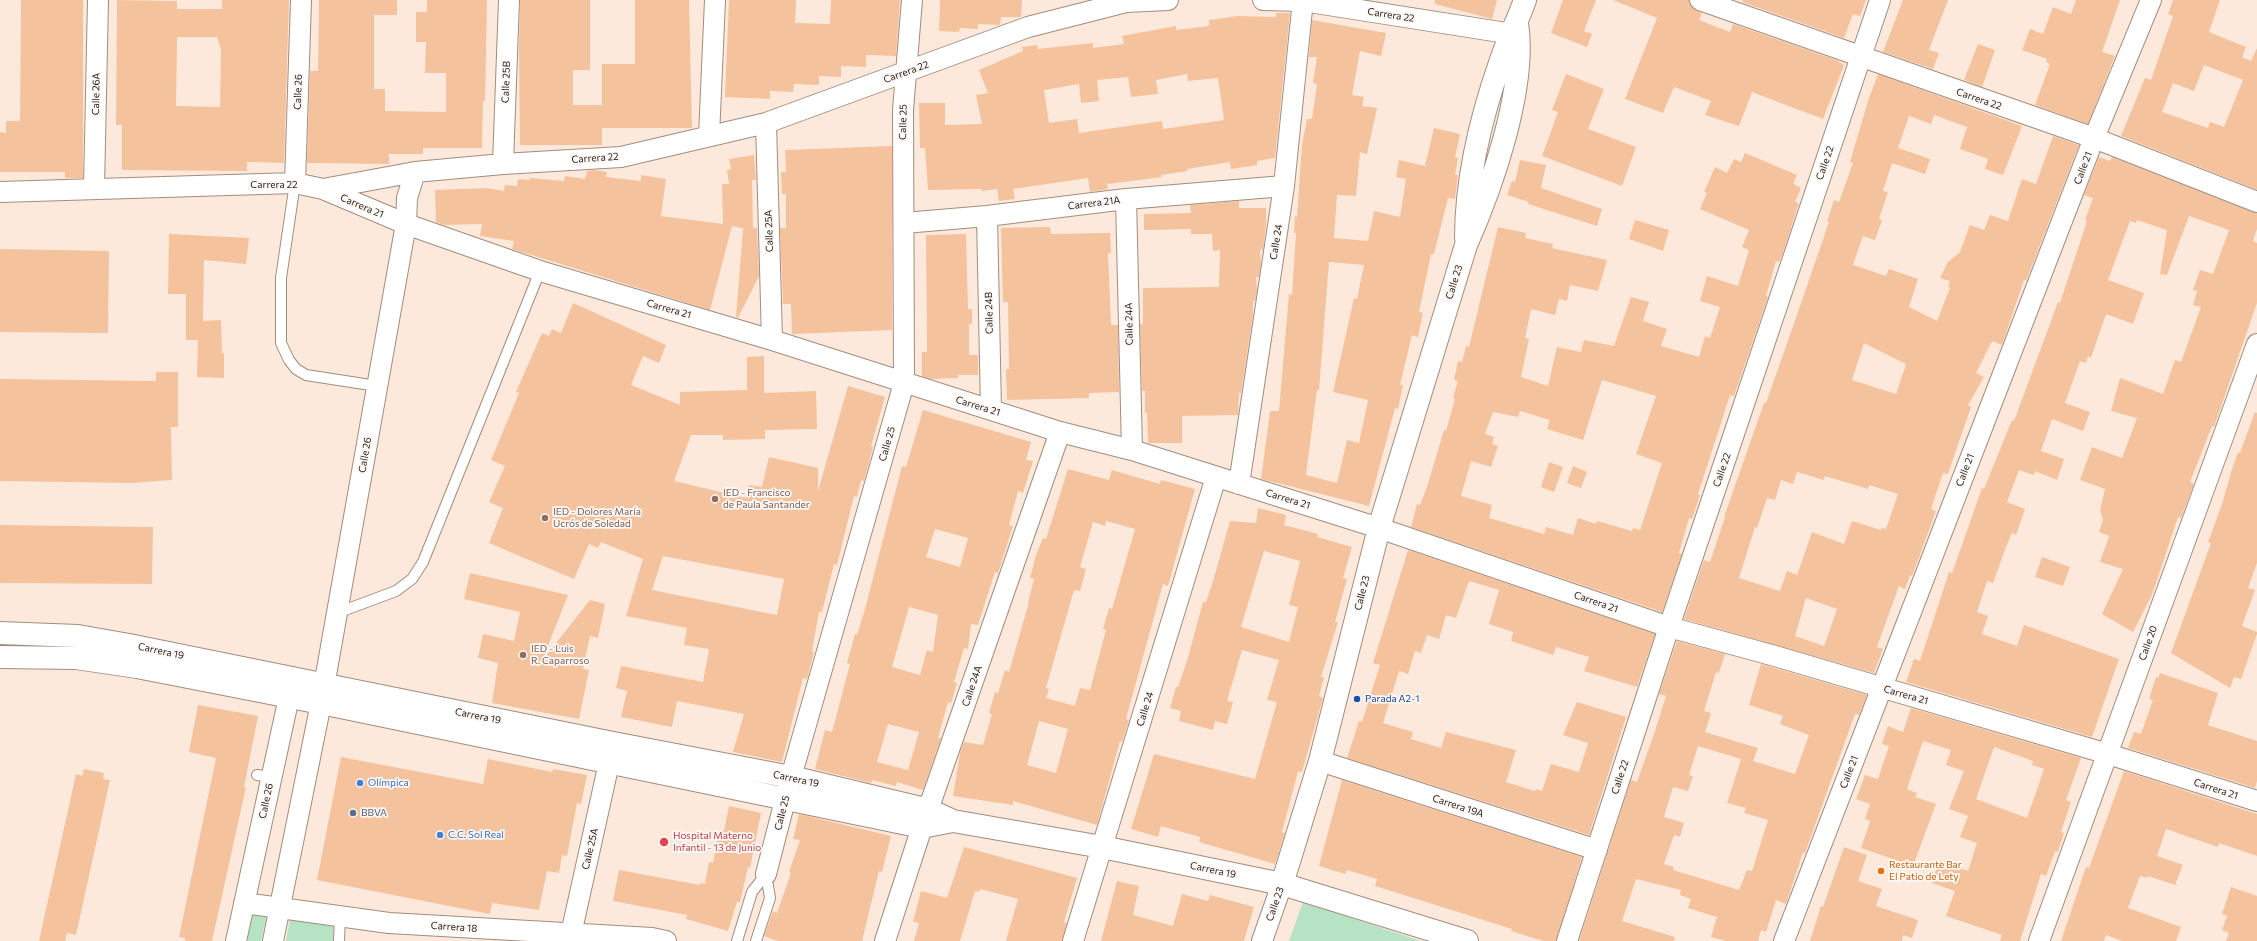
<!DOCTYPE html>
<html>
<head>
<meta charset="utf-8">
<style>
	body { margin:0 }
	canvas { display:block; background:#fce9db }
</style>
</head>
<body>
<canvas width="2257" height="941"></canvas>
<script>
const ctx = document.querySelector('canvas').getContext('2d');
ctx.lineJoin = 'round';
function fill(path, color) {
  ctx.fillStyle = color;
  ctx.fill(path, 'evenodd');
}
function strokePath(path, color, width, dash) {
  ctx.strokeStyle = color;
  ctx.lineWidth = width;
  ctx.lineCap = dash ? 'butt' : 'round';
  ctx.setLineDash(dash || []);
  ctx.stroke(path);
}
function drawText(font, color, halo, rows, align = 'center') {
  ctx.font = font + ' Commissioner,sans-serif';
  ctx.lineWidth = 3.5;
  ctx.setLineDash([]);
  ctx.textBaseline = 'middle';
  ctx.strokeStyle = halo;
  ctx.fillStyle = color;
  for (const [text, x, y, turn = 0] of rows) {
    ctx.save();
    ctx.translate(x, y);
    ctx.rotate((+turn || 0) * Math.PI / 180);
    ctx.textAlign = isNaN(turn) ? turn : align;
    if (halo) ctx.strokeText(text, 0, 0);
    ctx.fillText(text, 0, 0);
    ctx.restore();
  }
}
fill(new Path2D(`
	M1303,902L1421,941H1289Z
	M252,913L267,914L261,941H247Z
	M290,918L334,923L333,941H286Z`), '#b7e3c5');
fill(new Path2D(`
	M21,0H83V178H65V172H0V132L6,133V121H20Z
	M117,0L177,1V9H222V0H289L284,163L247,162V171L122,170V125H116ZM177,37H217L221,49L220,107L176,106Z
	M319,0H397V15H374V89H385V111L446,112V73H425L426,42H416V12H427V0H487L485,101H483L482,148H423V154H389V164L307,163L310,71H318Z
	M520,0H590V70H573V105H602V64H635V0H689L692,128H602V145H520L519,50Z
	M729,0H796L795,23L830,24L831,0H900L896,56L866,55V67L841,66V77L819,76V85L794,84L793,92L770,91V99L725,97Z
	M940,0H1022L1021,17H1001L1000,25L978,24V29L960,28L959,32L939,31Z
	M1435,0H1497L1492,19L1435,4Z
	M1563,0H1596L1584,31L1592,34L1587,47L1551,33Z
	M1613,0H1689L1692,8L1702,13L1699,20L1730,32L1733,24L1836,60L1844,65L1823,119L1752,92L1739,126L1705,115L1711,101L1674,87L1663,113L1625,99L1657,18Z
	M1743,0H1866L1860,16L1853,14L1844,38L1742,2Z
	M1903,0H1948L1929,50L1939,53L1933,69L1883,52Z
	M2076,0H2120L2102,52L2115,56L2088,124L2035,105L2050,64L2046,62L2047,59L2022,50L2030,29L2043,34L2053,7L2071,14Z
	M2173,0H2220L2209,32L2246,47L2242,57L2251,61L2257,48V190L2121,136L2145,78L2151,80L2173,16L2168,14ZM2204,65L2243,80L2224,127L2210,122L2208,128L2162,112L2173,83L2194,91Z
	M1276,13H1290L1275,158L1257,161V165L1231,169L1230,162L1187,169V171L1161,175L1162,177L1107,184L1108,189L1090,192L1088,178L1013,189L1015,199L999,201L997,189L982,191V189L928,190L925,148H920L919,103H945V125L982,124L976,95L988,93L979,70L1023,51L1022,47L1037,45L1038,49L1093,43V48L1124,44L1122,36L1176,26V30L1209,26V20L1238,16L1276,17ZM1187,74L1188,81L1218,78L1224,120L1163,129L1162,121L1079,133L1077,119L1049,123L1044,90L1079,84L1081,103L1099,101L1097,80L1128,77L1131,97L1158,94L1156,80Z
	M1312,20L1386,33L1381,56L1360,51L1352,95L1364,97L1362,106L1377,108L1367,154L1360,152L1356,196L1337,195L1334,238L1368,241L1374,211L1400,217L1406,179L1396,177L1399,160L1425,166L1434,128L1460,134L1455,157L1458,158L1455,175H1458L1455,199L1448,198L1434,254H1431L1419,312L1423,313L1418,337L1412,335L1400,385H1403L1398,409L1395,408L1369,506L1261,479L1270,411H1279L1289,294L1292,295L1296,233H1294L1295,216L1297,217L1302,145L1307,119H1312L1317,84L1313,83L1317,57H1309ZM1329,262L1364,265L1357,299L1354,298L1333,392L1368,400L1359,443L1347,440L1337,483L1306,475L1317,390H1319Z
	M1978,44L1995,50L1982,87L1964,80Z
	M1566,74L1604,89L1588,129L1636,147L1622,186L1542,156L1558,112L1552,110Z
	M1878,74L2022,126L2003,175L1985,169L1988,159L1960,149L1967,127L1934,115L1931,124L1909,116L1898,148L1930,159L1925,174L1892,163L1883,191L1888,192L1879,219L1882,220L1875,240L1863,236L1853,265L1886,276L1889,269L1918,279L1909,307L1937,321L1950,288L1948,287L1950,281L1940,278L1948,262L1960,252L1970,225L1984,230L1990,215L2008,221L2022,179L2036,184L2053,136L2079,145L2026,281L2024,280L2002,345L1992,341L1976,373L1984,377L1968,405L1971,407L1948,474L1943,473L1931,509L1936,511L1912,576L1910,575L1905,589L1899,586L1877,647L1883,649L1874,673L1684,619L1704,560L1710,562L1725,517H1724L1764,403H1766L1792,329L1829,222H1827L1834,200L1839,202L1853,163L1850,162L1868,101ZM1864,343L1906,364L1896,394L1852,380ZM1797,472L1824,480L1825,476L1868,489L1869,485L1898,494L1886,529L1882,528L1881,530L1852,521L1844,544L1812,532L1797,575L1787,571L1780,591L1739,578L1755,527L1757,528L1767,498L1775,500L1781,480L1793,484ZM1806,598L1837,609L1824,646L1795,636Z
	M892,146V330L792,334L791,304H783L780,228H786V194H782L781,172H786L785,150Z
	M1745,153L1797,175L1793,184L1801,188L1795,202L1799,203L1783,253L1779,262L1776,261L1766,296L1768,297L1734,396L1730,395L1698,494L1700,495L1692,519L1689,518L1679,553L1682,554L1662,612L1411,527L1417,504L1420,505L1427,487L1444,430L1446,431L1455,399L1453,398L1458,381L1454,380L1458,361L1462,362L1466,346L1469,347L1498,227L1526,233L1525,238L1553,244L1552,248L1607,260L1598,291L1570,285L1567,301L1559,299L1555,315L1531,309L1525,338L1529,339L1521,377L1548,386L1557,347L1581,352L1584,340L1614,346L1631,297L1649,302L1643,321L1667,329L1661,346L1699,357L1705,336L1710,338L1720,307L1700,301L1707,276L1738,286L1749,250L1742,247L1749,230L1700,209L1707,193L1704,192L1715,167L1727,173L1734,159L1741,162ZM1602,380L1656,396L1636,454L1662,463L1640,530L1633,528L1632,531L1597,521L1596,524L1578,518L1573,535L1546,527L1544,534L1489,518L1492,505L1461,496L1471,461L1491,467L1498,446L1492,444L1494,437L1485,434L1493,412L1518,417L1520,411L1550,420L1547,429L1583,440Z
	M754,155L756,180H752L753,228H757L759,276L738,318L736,317L743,229H745L732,226L710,310L512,249L514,241L480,236L482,224L444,225L436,222L435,190L487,188L504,191L505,185L517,186L518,179L530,180V178L564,181L565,176L585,179L587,171L593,170L607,172L606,177L641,181V175L666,179L661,216L723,224L722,184H729L727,170L731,169L729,159Z
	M2099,157L2110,161L2112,157L2257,213V229L2253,241L2257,243V303L2214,427L2212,426L2190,482L2194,484L2181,518L2178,517L2152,595L2133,632L2102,614L2123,569L2100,562L2109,536L2099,532L2103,520L2100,510L2105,489L2080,480L2092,447L2122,458L2137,418L2111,411L2120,378L2163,394L2175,360L2181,362L2201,307L2193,305L2197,291L2193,290L2200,270L2213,274L2229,230L2189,216L2167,275L2160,274L2167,230L2137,220L2136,223L2130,221L2108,280L2144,293L2133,324L2106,314L2091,358L2088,356L2086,363L2080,361L2065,403L2090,412L2083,431L2052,419L2041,451L2064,459L2057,480L2035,471L2034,475L2019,470L2007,502L2025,509L2016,535L2012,533L2006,547L1993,583L1987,581L1977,612L1988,616L1982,634L2017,646L2024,625L2119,659L2092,737L1906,682L1914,659L1920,661L1949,572L1952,573L1982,488L1984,489L2012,420L2014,421L2058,302L2060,303L2087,221L2085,220L2093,198L2084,195Z
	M1520,160L1546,165L1541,188L1602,209L1597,226L1528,204L1529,202L1507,195L1512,181L1515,182Z
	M1239,201V208H1266V225L1263,250H1260L1261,264L1259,277H1256L1257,291L1255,301H1253V315L1241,393H1239L1238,415L1182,416V443H1148L1147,413H1145V391H1142L1140,324H1143V288L1219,287L1220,250L1213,251L1212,234H1191V229L1144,230V214L1191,213L1190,205Z
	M1635,220L1669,230L1663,251L1629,239Z
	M1050,227L1051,234L1110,233L1111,253H1108L1111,325H1118L1119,392L1089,393V398L1007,400L1006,369H1009L1008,302H1003L1001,228Z
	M169,234L249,238L246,264L204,260L203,321L221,320L222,353H224V378L197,377L198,340H186V294H168Z
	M966,234L968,309H972V324H969V355H978V375H958V378L930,379L922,376V352H927L926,235Z
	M0,249L109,251L108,333L0,332Z
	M573,303L666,345L659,363L643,356L631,385L680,405V392L747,390V357L764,356V393L816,391L817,429L765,430V439L723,440V435H691L674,481L746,498L749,485L762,487L769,457L818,468V491L848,386L885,397L871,446L873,447L864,481L861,480L857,497L854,496L837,565L834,564L822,612H819L812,651L814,652L807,679L803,678L782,762L733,752L744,714L677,701L672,727L621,717L627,691L616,688L621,666L703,682L709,649L684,645L687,628L626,616L643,559L601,542L598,548L589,544L574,579L489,543L503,508L489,502L505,466L491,460L519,393L516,392L542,333L549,336L552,329L561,333ZM663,556L784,579L777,615L652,590Z
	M156,372H178V427H171L172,480L132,483L0,481V379L156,381Z
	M923,410L1031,442L1026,460L1033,461L1023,493L1018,491L1009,525L1013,526L998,573L995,572L978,625L971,624L968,649L964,648L954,682L957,683L951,703L948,702L938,738H941L923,790L897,782L896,786L872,780L871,783L815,769L825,730L832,732L850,664L847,663L855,634L857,635L865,609L902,466L906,467ZM935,529L968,538L960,567L926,557ZM909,607L938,615L933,652L927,650L920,675L892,667ZM888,724L919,732L908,770L877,762Z
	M2255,412L2257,413V563L2248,588L2255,590L2242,626L2257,632V634L2241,679L2234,677L2230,688L2171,653L2211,543L2208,542L2222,504L2232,469L2238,452L2240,453Z
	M1549,462L1563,467L1554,492L1541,487Z
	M1573,466L1587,472L1581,488L1567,483Z
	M1068,469L1109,480L1112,470L1160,484L1161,480L1195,489L1168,586L1163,584L1126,719L1129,720L1122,742L1120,741L1097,825L1013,801V805L953,796L960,753L964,742L983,745L992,714L989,713L995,692L998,693L1005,670L1009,672L1029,602H1028L1034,579L1030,578L1036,555L1043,538L1046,539ZM1106,521L1135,529L1112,609L1109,608L1103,629L1106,630L1090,690L1080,688L1075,706L1046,698L1049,689L1046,688L1074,590L1080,591L1086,569L1080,567L1093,522L1105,526ZM1039,721L1068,729L1056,773L1027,765Z
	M1258,508L1286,515L1284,525L1318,534L1317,537L1352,547L1343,578L1347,579L1335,622H1338L1321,677H1324L1319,696L1323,698L1302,772L1298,771L1282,832L1285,833L1275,864L1199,842L1200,837L1161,826L1158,837L1131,829L1154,754L1255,779L1277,702L1267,700L1279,660L1242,650L1227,701L1233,702L1227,724L1215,721L1213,730L1179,721L1181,711L1170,708L1176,687H1178L1187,661L1203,602H1206L1213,581L1230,521L1256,523ZM1264,551L1300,561L1289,605L1298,607L1289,642L1241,627Z
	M0,525L153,527L152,584L0,583Z
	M1408,550L1655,634L1637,687L1584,671L1589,657L1556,647L1553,655L1511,641L1513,632L1489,624L1499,590L1469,581L1456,618L1446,615L1439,639L1427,635L1421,653L1415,651L1408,674L1399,671L1383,723L1413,732L1411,739L1441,748L1446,732L1516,750L1506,782L1535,791L1536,789L1542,791L1551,764L1579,772L1588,743L1563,735L1577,702L1626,717L1589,835L1347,758L1359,721L1362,722L1380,665L1373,663Z
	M2042,557L2070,567L2063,586L2035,577Z
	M470,573L568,595L542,661L590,600L605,604L598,638L590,636L583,669L589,670L579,719L492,703L498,663L478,658L483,634L514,641L520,612L464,599Z
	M1677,641L1725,654L1719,673L1716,672L1704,711L1711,713L1705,732L1758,748L1753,761L1795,774L1809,735L1780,724L1783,716L1749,705L1761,664L1867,695L1859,715L1855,714L1805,853L1803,852L1786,904L1776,900L1766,932L1761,930L1758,941H1726L1711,937L1717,917L1688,908L1691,899L1680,895L1681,890L1636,879L1622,921L1675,937L1674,941H1579L1631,780L1637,782L1654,734L1666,696L1659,694ZM1698,746L1741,759L1727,803L1746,808L1744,813L1768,820L1752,871L1747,870L1739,890L1673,870L1674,867L1664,864L1674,835L1680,837L1684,823L1664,817L1673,787L1688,791L1693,776L1689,775Z
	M2160,673L2218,693L2208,725L2257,741V781L2255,788L2128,748L2134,732L2141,734L2153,700L2149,699L2156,677L2158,678Z
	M198,705L258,716L244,787H246L212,941H185V938L179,937L216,758L189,752Z
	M1911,708L2081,758L2066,800L2071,802L2061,832L2064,833L2058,852L2055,851L2046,876L2041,874L2020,941H2000L2002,935L1946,916L1955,891L1932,883L1939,861L1968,871L1977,843L1960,837L1968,816L1949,809L1964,771L1946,765L1951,750L1923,741L1907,789L1917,793L1915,797L1936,804L1913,866L1861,848L1870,821L1865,819L1870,804L1856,799L1865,775L1878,779L1889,746L1882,744L1888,726L1903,732ZM1994,747L2033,761L2032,765L2044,769L2027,818L1976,799Z
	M341,757L483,784L488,759L552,772L553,769L587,775L581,804L577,803L567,856L562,855L559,873L547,871L539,910L492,903L490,914L317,880Z
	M84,769L104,773L103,779L110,780L76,935L67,933L65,941H39L76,774L82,776Z
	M2124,771L2257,814V856L2219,843L2218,847L2166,829L2157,856L2183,865L2175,885L2148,876L2147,878L2140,876L2128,908L2181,927L2176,941H2122L2106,935L2104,941H2061L2086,867L2089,868Z
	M1342,780L1582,857L1556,941H1543L1511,931L1512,929L1375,886L1377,879L1347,870L1345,874L1319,866Z
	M729,806L761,813L750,868L748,867L740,902H737L728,931L686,919L687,915L613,901L619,870L700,885V883L705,884L709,862L713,863L720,830L724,831Z
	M799,814L891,836L882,872L879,871L862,941H778L764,936L773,911L777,913L791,873L789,872L800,840L793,839Z
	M964,847L1077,878L1064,922L1067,923L1062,941H1006L1018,899L980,889L979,892L975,891L960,941H914L919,923L913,922L921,891L947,898Z
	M1844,847L1867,855L1858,881L1882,889L1876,906L1918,920L1912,938L1903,935L1902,941H1810L1821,906L1823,907Z
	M1117,881L1139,886L1133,915L1173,926L1182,894L1208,901L1210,895L1254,907L1244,941H1101Z
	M2231,887L2257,896V941H2226L2229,933L2222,930L2227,916L2222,914Z`), '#f4c39e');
const service = new Path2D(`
	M295,183L281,278V343L289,360L296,369L306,375L377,386
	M337,613L396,591L412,579L423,562L540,271
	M257,775L271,777
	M339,941L340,917
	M737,941L752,892L766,874
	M756,941L770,898L766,874`);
const minor = new Path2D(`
	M1263,0L1303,1L1519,35
	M1700,0L2094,138L2257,202
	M766,123L772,340
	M709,136L715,0
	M503,164L509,0
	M295,183L301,0
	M94,188L98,0
	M323,189L406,224L540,271L772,340L1060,432L1132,450L1379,528L1669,627L1775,656L2108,754L2257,801
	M0,192L295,183L323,189L415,172L503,164L621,157L766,123L1028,27L1126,2L1168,0
	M1126,199L1132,450
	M987,216L991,410
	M904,223L987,216L1126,199L1284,186
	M1239,484L1284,186L1303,0
	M1320,761L1597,850
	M766,874L791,777L904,383L903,110L912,0
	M244,903L389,923L652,938L666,941
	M571,934L609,763
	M236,941L289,697L305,692
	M273,941L321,703L406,224L407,198L415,172
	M885,941L922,827L1060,432
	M1073,941L1216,477
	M1262,941L1282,884
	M1567,941L1669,627L1880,0
	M1784,941L2094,138L2151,0
	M2039,941L2257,344`);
const tertiary = new Path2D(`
	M1466,238C1466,177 1481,117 1501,60C1508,39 1518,20 1525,0
	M0,633L78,636L129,645L613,743L791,777L929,810L953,821L1102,847L1282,884L1467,941
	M0,657L76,658L137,667L321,703L922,827L953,821
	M1282,884L1320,761L1379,528L1466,245C1492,187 1527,87 1517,23`);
strokePath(service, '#a28d7d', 12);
strokePath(minor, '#a28d7d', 22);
strokePath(tertiary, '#a28d7d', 24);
strokePath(service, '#fff', 10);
strokePath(minor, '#fff', 20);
strokePath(tertiary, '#fff', 22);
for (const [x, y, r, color] of [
	[715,499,4,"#8d6e63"],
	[545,518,4,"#8d6e63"],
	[523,655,4,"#8d6e63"],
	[1357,699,4,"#1a4fb4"],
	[360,783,4,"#3f7fe0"],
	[353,813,4,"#5c6f8a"],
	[440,835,4,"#3f7fe0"],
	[664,842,5,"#e0444e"],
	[1881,871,4,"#e8710a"]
]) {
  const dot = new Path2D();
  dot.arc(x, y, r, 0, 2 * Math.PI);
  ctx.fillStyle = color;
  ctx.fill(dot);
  strokePath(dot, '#fef9f6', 1.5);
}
drawText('10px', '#251d16', '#fef9f6', [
	["Carrera 22",1391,15,9],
	["Carrera 22",906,72,-20],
	["Calle 25B",506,82,-88],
	["Calle 26",298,92,-88],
	["Calle 26A",96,94,-89],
	["Carrera 22",1979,99,19],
	["Calle 25",903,122,-89],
	["Carrera 22",595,158,-4],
	["Calle 22",1825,163,-71],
	["Calle 21",2083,168,-69],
	["Carrera 22",274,185],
	["Carrera 21A",1094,203,-7],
	["Carrera 21",362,206,23],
	["Calle 25A",769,231,-92],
	["Calle 24",1276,242,-81],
	["Calle 23",1454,282,-73],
	["Carrera 21",669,309,16],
	["Calle 24B",989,313,-91],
	["Calle 24A",1129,324,-91],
	["Carrera 21",978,406,17],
	["Calle 25",887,444,-74],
	["Calle 26",365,455,-80],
	["Calle 22",1722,470,-71],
	["Calle 21",1965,470,-69],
	["Carrera 21",1288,499,17],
	["Calle 23",1362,593,-76],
	["Carrera 21",1596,602,19],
	["Calle 20",2148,643,-70],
	["Carrera 19",161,651,12],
	["Calle 24A",972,686,-71],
	["Carrera 21",1906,695,16],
	["Calle 24",1145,709,-73],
	["Carrera 19",478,716,11],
	["Calle 21",1849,772,-69],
	["Calle 22",1620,777,-72],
	["Carrera 19",796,779,12],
	["Carrera 21",2216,789,18],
	["Calle 26",266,801,-78],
	["Carrera 19A",1458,806,18],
	["Calle 25",782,813,-76],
	["Calle 25A",590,849,-77],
	["Carrera 19",1213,870,12],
	["Calle 23",1275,904,-71],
	["Carrera 18",454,927,4]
]);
drawText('10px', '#785e54', '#fef9f6', [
	["IED - Francisco",723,493],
	["de Paula Santander",723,505],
	["IED - Dolores María",553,512],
	["Ucrós de Soledad",553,524],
	["IED - Luis",531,649],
	["R. Caparroso",531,661]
], 'left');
drawText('10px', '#164399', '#fef9f6', [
	["Parada A2-1",1365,699]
], 'left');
drawText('10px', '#366cbe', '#fef9f6', [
	["Olímpica",368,783],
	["C.C. Sol Real",448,835]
], 'left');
drawText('10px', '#4e5e75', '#fef9f6', [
	["BBVA",361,813]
], 'left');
drawText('10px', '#be3a42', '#fef9f6', [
	["Hospital Materno",673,836],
	["Infantil - 13 de Junio",673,848]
], 'left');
drawText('10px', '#c56008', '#fef9f6', [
	["Restaurante Bar",1889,865],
	["El Patio de Lety",1889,877]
], 'left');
</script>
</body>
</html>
